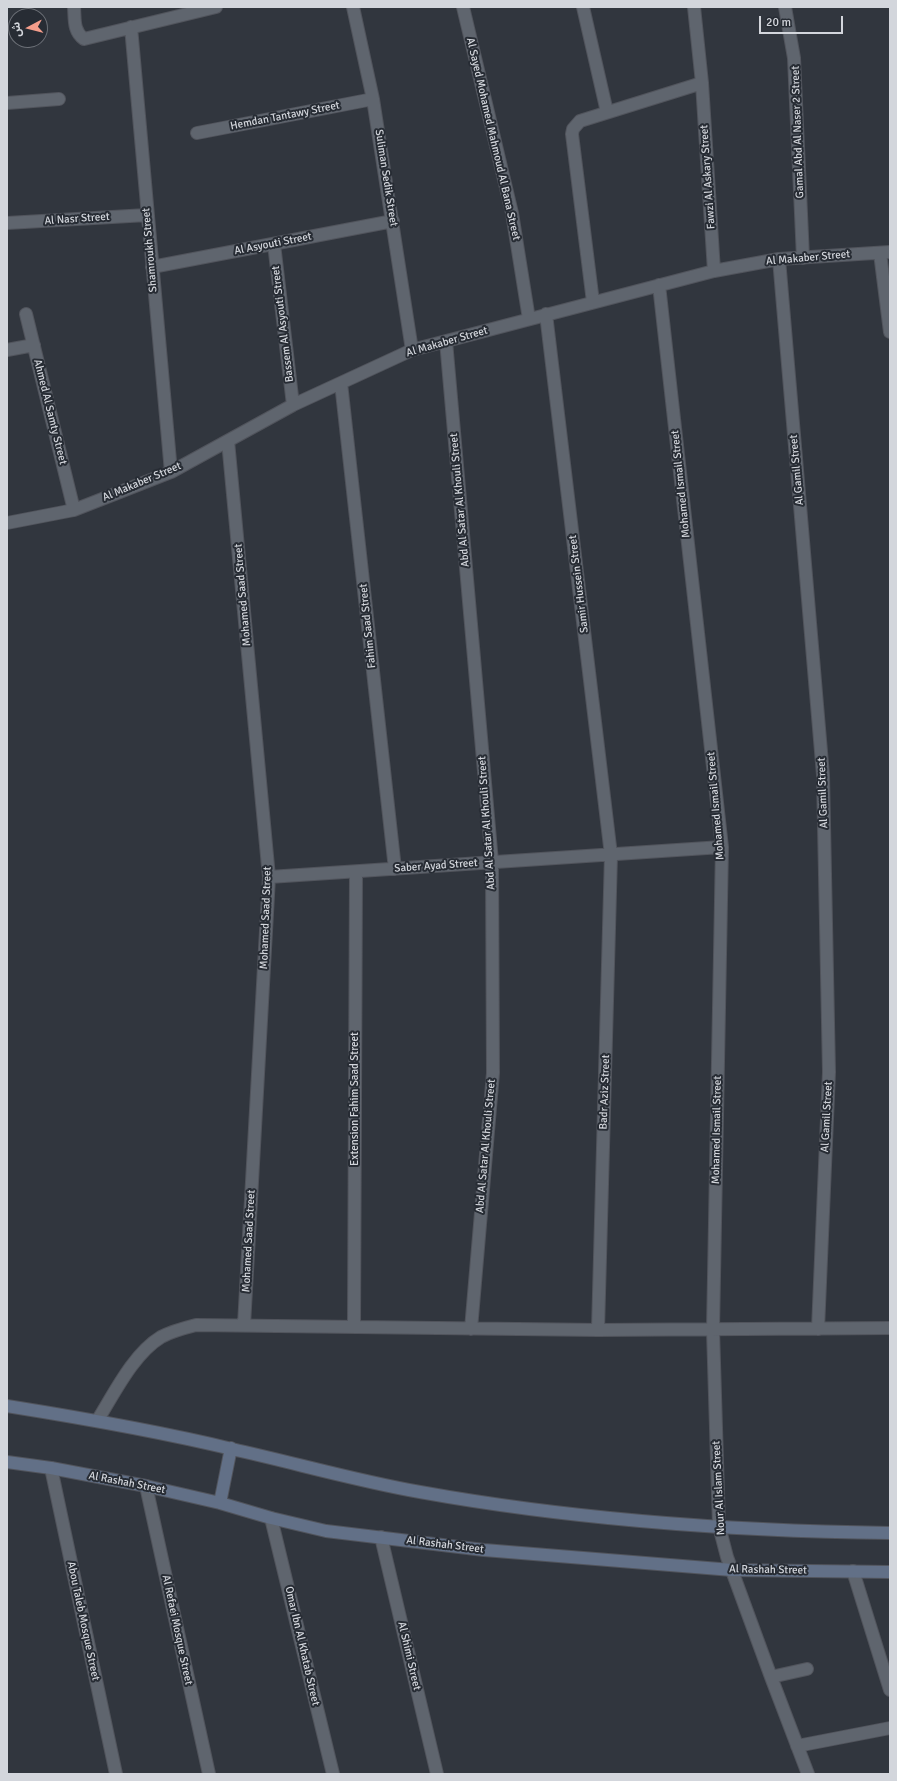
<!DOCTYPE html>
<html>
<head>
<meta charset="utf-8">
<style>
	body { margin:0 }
	#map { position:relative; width:897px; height:1781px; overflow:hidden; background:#31363e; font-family:Signika,"Noto Sans Arabic",sans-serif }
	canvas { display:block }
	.frame { position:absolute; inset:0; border:8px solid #d3d6dc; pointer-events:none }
	.north { position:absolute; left:8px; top:8px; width:40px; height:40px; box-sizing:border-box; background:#272c34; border:1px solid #6c7077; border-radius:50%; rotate:263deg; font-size:11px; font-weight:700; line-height:16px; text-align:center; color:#d3d6dc }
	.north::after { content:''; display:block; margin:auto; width:14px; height:18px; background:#f49d8b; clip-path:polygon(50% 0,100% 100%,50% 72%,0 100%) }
	.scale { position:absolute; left:759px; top:16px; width:84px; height:18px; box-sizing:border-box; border:2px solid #d3d6dc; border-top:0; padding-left:5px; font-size:12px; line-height:14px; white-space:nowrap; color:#d3d6dc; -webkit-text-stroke:3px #272c34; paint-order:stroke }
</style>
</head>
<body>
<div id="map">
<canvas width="897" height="1781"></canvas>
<div class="frame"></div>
<div class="north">ش</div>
<div class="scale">20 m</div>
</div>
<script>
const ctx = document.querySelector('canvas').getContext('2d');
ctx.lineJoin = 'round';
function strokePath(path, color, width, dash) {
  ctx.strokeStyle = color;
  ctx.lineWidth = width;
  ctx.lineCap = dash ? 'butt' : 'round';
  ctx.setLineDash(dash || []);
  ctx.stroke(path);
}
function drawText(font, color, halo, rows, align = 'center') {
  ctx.font = font + ' Signika,sans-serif';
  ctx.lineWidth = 4;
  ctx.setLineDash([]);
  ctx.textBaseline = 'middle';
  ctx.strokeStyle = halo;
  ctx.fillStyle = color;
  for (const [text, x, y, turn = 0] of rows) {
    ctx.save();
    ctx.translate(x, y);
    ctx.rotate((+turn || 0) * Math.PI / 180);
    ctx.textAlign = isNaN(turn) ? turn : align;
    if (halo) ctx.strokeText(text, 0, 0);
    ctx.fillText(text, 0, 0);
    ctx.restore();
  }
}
const minor = new Path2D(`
	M74,7C75,19 73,31 84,39L216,7
	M353,7L373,99L412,350
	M463,7L512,213L529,319
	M583,7L607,112
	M694,7L702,83L714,271
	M785,7L794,58L803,258
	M131,27L171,472
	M7,103L59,99
	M197,133L373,99
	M7,223L147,215
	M274,244L293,405
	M880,253L890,332
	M779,259L823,775L829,1072L818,1329
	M152,267L393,221
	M659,285L722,847L713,1330L719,1526L727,1557L771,1677L808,1774
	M593,302L572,134L573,129L580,121L702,83
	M26,314L74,510
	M546,314L611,855L598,1330
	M446,341L492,862L493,1073L471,1329
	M7,350L34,345
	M341,383L395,869
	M228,441L269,877L244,1325
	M7,523L74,510L171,472L293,405L412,350L714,271L779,259L890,252
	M269,877L722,847
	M354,1327L356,872
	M97,1421C114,1394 133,1354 161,1337C172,1331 184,1328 196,1325L598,1330L890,1328
	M51,1468L116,1774
	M146,1486L209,1774
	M271,1518L333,1774
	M381,1537L437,1774
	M853,1571L890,1690
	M771,1677L807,1669
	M797,1746L890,1728`);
const secondary = new Path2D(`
	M7,1406C82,1418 158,1431 232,1449C295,1463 357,1481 420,1492C575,1520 733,1531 890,1533
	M7,1462L51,1468L146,1486L220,1503L271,1518L326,1531L484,1550L732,1570L890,1572
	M220,1503L231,1448`);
strokePath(minor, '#51545c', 14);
strokePath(secondary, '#51545c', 14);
strokePath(minor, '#5f656e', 12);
strokePath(secondary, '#627087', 12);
drawText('11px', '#d3d6dc', '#272c34', [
	["Hemdan Tantawy Street",285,116,-11],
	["Gamal Abd Al Naser 2 Street",798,132,-92],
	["Al Sayed Mohamed Mahmoud Al Bana Street",493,139,77],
	["Fawzi Al Askary Street",708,177,-94],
	["Suliman Sedik Street",386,178,81],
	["Al Nasr Street",77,219,-4],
	["Al Asyouti Street",273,244,-11],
	["Shamroukh Street",150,250,-95],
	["Al Makaber Street",808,258,-5],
	["Bassem Al Asyouti Street",283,324,-97],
	["Al Makaber Street",447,342,-16],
	["Ahmed Al Samty Street",50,412,76],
	["Al Gamil Street",797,470,-95],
	["Al Makaber Street",142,482,-23],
	["Mohamed Ismail Street",681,484,-96],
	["Abd Al Satar Al Khouli Street",460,500,-95],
	["Samir Hussein Street",579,584,-97],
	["Mohamed Saad Street",243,595,-95],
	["Fahim Saad Street",368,626,-96],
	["Al Gamil Street",823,793,-92],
	["Mohamed Ismail Street",716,806,-95],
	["Abd Al Satar Al Khouli Street",487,823,-94],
	["Saber Ayad Street",436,866,-4],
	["Mohamed Saad Street",266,918,-88],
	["Badr Aziz Street",605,1092,-88],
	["Extension Fahim Saad Street",355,1099,-90],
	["Al Gamil Street",827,1117,-87],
	["Mohamed Ismail Street",717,1130,-89],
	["Abd Al Satar Al Khouli Street",486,1146,-85],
	["Mohamed Saad Street",249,1241,-87],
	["Al Rashah Street",127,1483,11],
	["Nour Al Islam Street",719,1488,-93],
	["Al Rashah Street",445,1545,7],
	["Al Rashah Street",768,1570,1],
	["Abou Taleb Mosque Street",83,1621,78],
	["Al Refaei Mosque Street",177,1630,78],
	["Omar Ibn Al Khatab Street",302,1646,77],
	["Al Shimi Street",409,1656,77]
]);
</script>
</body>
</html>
